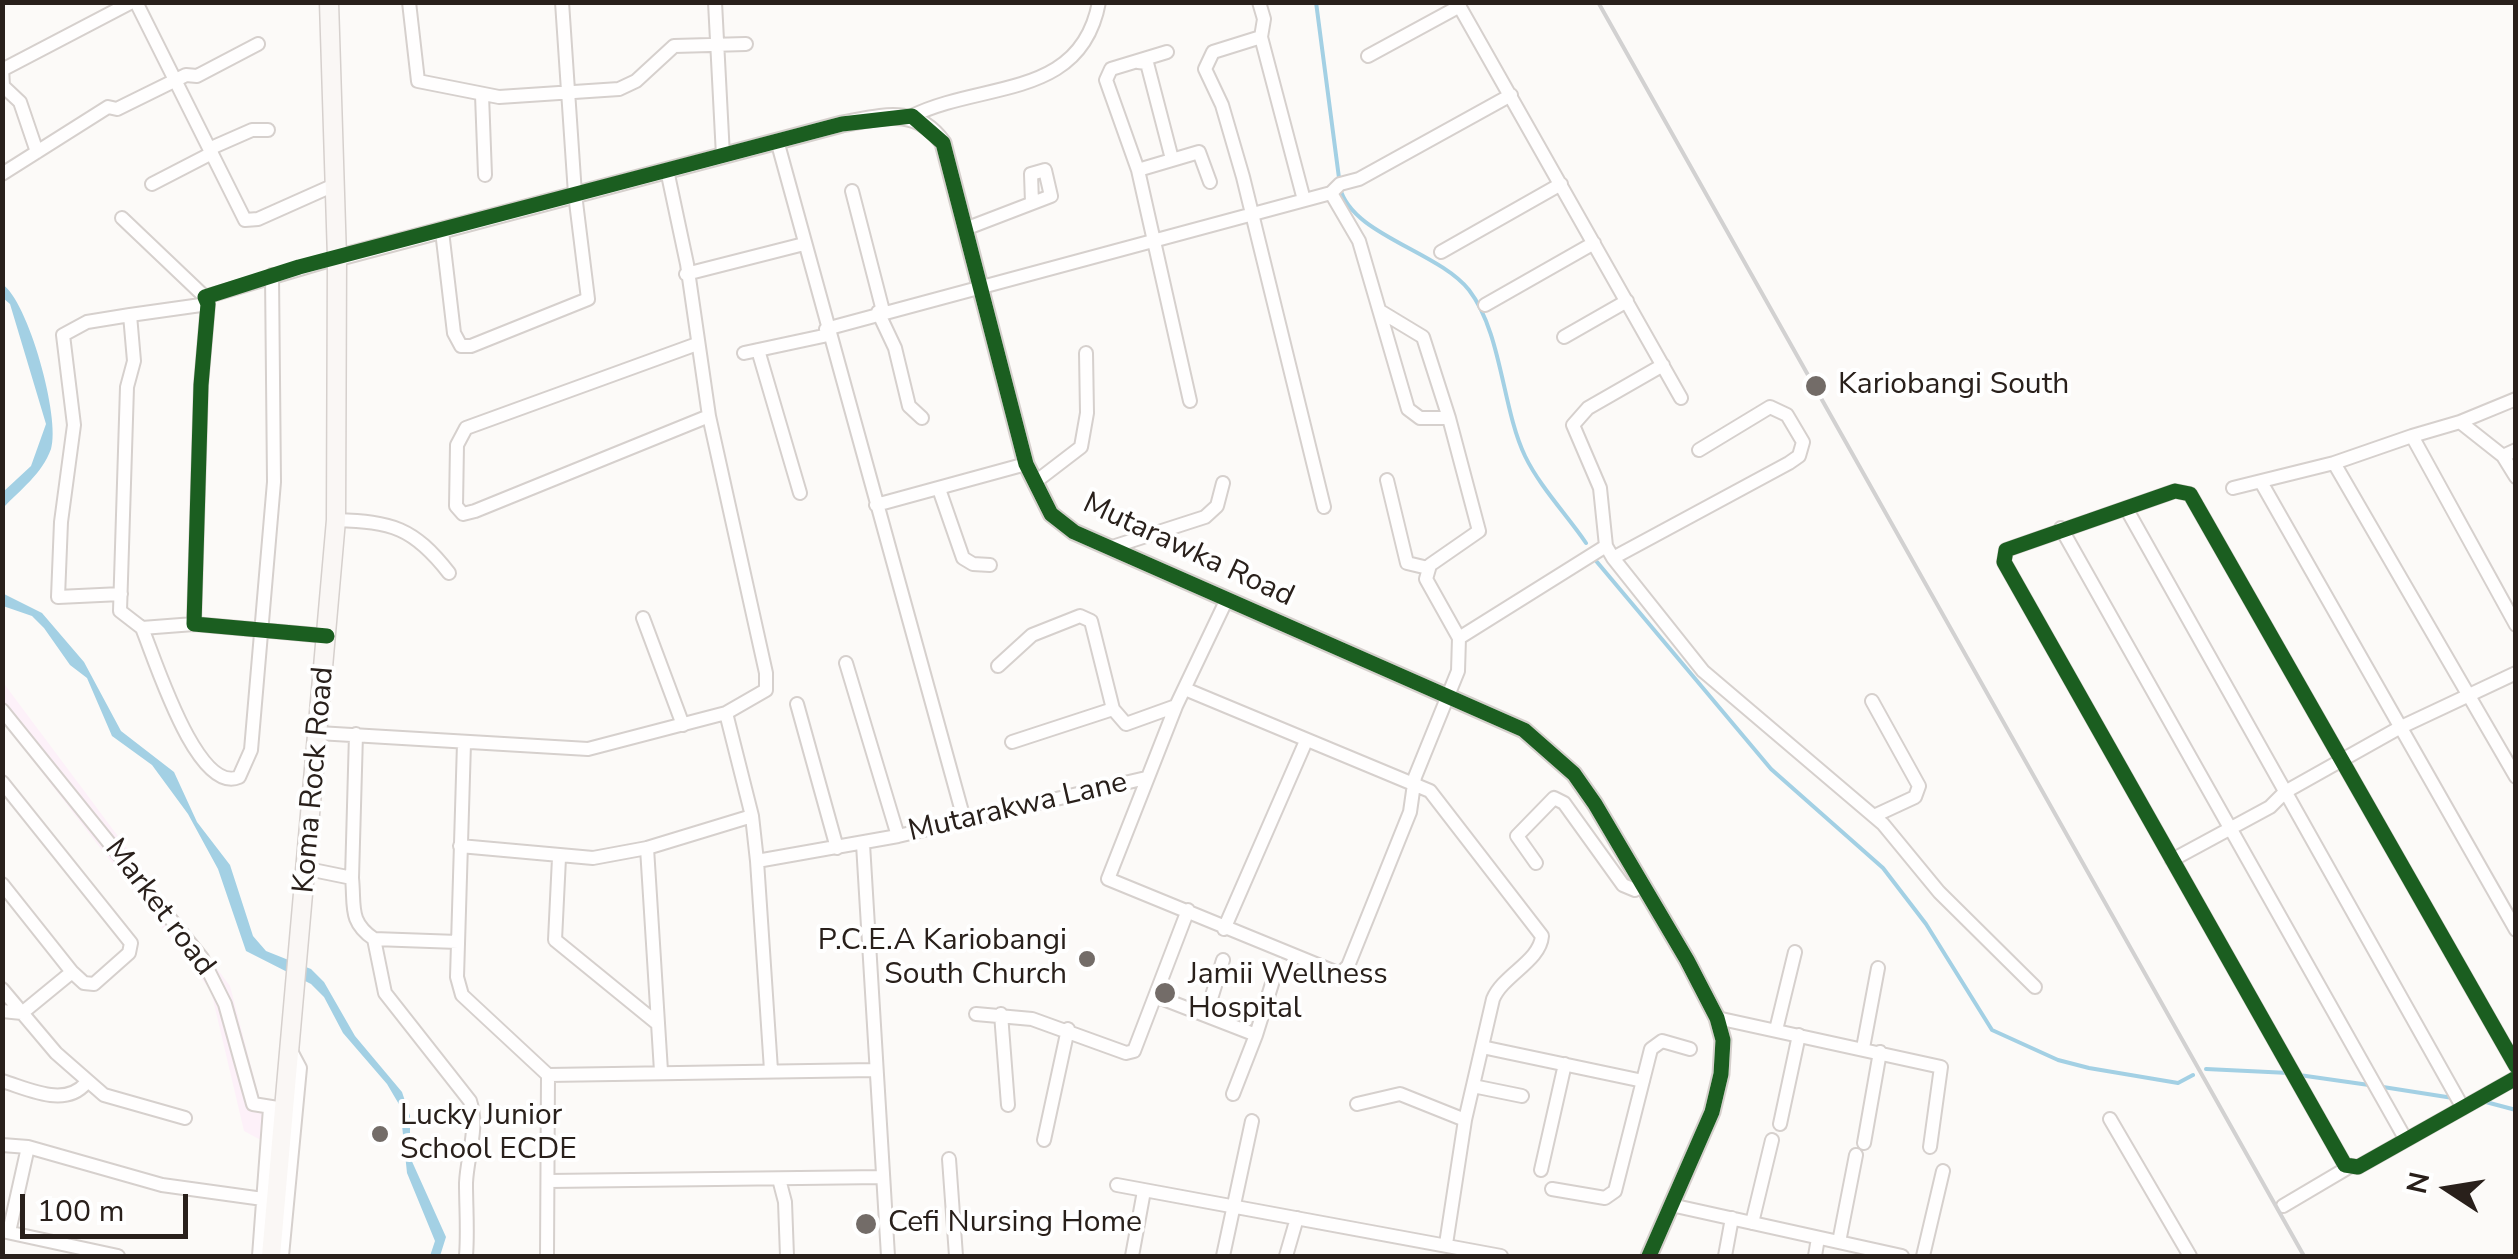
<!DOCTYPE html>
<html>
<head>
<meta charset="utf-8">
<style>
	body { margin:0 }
	#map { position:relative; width:2518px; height:1259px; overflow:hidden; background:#fcfaf8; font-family:"Nunito Sans",sans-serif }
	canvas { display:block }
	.frame { position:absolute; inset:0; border:5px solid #29201b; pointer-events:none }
	.north { position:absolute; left:2398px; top:1139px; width:100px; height:100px; -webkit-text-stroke:8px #fff; paint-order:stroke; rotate:282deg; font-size:28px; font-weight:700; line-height:40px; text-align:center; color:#29201b }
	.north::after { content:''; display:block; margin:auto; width:35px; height:45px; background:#29201b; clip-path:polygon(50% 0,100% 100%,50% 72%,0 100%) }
	.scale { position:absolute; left:20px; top:1194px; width:168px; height:45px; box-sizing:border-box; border:5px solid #29201b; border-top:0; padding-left:12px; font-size:30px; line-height:35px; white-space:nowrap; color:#29201b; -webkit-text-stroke:8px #fff; paint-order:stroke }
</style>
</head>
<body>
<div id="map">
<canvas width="2518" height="1259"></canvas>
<div class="frame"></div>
<div class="north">N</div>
<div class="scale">100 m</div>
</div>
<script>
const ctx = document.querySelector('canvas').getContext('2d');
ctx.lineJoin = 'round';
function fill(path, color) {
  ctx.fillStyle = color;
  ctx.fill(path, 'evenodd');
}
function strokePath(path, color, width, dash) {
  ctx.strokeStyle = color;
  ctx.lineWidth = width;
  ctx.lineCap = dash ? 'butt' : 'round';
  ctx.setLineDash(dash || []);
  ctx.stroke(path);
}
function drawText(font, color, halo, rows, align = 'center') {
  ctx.font = font + ' "Nunito Sans",sans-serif';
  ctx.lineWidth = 8;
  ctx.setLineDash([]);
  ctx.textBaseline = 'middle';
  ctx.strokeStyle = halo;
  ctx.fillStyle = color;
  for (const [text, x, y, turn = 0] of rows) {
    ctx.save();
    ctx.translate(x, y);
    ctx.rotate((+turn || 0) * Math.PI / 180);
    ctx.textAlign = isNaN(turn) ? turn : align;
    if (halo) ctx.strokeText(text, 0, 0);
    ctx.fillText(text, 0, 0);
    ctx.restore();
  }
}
fill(new Path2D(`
	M2,681L230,986L272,1146L244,1131L211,991L3,722Z`), '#fdf1f9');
fill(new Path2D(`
	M2,284C28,300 61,419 51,449C42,474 20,490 3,508V492L31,466L46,424L10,304L3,298Z
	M2,593L42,613L84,662L121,731L174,772L197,822L230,865L253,936L266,951L311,969L324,982L355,1036L402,1092L410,1116V1157L446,1237L440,1256H430L435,1241L407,1173L400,1106L387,1084L343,1033L324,997L311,984L246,951L218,869L188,814L152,765L112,736L87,678L70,665L44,628L32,616L3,606Z`), '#a3d0e4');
strokePath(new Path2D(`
	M1316,2L1339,178
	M1340,188C1352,235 1438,251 1469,290C1502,333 1502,408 1525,456C1540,487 1567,515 1586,543
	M1597,562L1771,769L1883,868L1926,924L1992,1030L2058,1060L2089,1068L2178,1083L2193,1075
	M2206,1069L2289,1073
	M2299,1075L2369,1085
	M2383,1087L2453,1098
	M2482,1101L2516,1110`), '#a3d0e4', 4);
const minor = new Path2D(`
	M136,2L245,220L258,219L332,186
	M409,2L418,81L499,97L619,89L636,81L674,46L746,44
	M715,2L723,156
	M1259,2L1264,19L1261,37L1304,200
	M1457,2L1681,398
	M1261,37L1213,52L1205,69L1222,105L1243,177L1324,507
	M1167,52L1111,69L1106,80L1138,170L1190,401
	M1368,56L1460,6
	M1138,62L1147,63L1172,159
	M2,68L3,86L20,102L37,152
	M2,70L132,2
	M482,95L485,175
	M912,116C983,81 1081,100 1099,2
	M778,144L964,819
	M211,148L252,130H268
	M1138,170L1199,152L1210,182
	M2,174L108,107L117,109L186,75L197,76L258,44
	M152,184L212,153
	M852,191L883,311
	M1331,193L1359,241L1408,409L1420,418H1449L1479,531L1430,565L1426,579L1459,638
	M122,218L205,297
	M965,229L1051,196L1045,170L1031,174L1032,203
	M442,231L454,333L461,346H471L588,299L575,194L562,2
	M1441,252L1561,184
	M686,274L804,244
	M1485,305L1594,243
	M1380,311L1423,337L1449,418
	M878,312L895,348L909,406L922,418
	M826,329L1331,193L1340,184L1359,179L1511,95
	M1564,337L1627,301
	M697,344L466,428L457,445L456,506L463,514L475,511L709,416
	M758,350L800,493
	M744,353L828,335
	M1663,365L1588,408L1573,425L1600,488L1606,546L1613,558L1703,671L1883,824L1939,892L2035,987
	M2460,422L2516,399
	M2412,436L2460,422L2503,456L2516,450
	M2503,456L2516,477
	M2334,463L2412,436L2516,625
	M1387,480L1407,563L1428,568
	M2261,482L2516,930
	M1034,483L1081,447L1087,413L1086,353
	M2233,488L2334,463L2516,777
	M939,489L963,558L973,564L990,565
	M876,505L1026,464
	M2126,508L2463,1108
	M336,520C392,522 413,527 449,573
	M2061,528L2406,1140
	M1109,548L1205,517L1217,506L1223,483
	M1613,558L1789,463L1799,456L1803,442L1787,415L1770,407L1699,450
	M121,594L58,597L61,522L74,425L63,335L87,322L130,315
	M1226,601L1176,706L1108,879L1340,974L1348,966L1410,812L1415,777L1458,671L1459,638L1606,546
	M643,618L683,725
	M194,624L142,628L120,611L127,387L134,361L130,315L208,304
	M142,628C155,659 197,795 239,777L251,750L274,482L272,275
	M327,636L194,624L201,385L208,304L205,297L337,258
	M846,663L898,836
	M998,666L1032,635L1080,616L1091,621L1113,709L1126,724L1176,706
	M1185,689L1430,791L1542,936C1540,961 1503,975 1493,999L1465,1120L1446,1244
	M1872,701L1919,786L1915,797L1874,816
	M797,704L837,848
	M2,710L202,958L225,1004L253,1104L284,1109
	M726,713L752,816L757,861L771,1070
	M318,733L588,749L726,713L766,690V673L709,416L687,264L667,170
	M1012,742L1113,709
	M464,743L457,977L462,995L548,1075L547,1256
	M2,782L131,943L129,953L94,984L84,983L72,972
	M863,844L888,1256
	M460,846L593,858L647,848L752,816
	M647,848L661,1071
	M559,858L555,940L658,1024
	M2172,860L2270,807L2285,792L2399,728L2516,673
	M757,861L898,836L1146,778
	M1536,863L1517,836L1554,798L1564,803L1623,885L1635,890L1643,885
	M308,869L352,878C355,906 348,921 374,939L385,993L470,1101C479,1128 467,1156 466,1183C466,1208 468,1231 466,1256
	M352,878L356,734
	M2,884L72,972L22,1013L2,1011
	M1224,929L1306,741
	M374,939L458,942
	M2,989L56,1053L104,1095L185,1118
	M1158,997L1256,1035L1233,1094
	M976,1014L1032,1019L1126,1053L1134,1051L1188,910
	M1001,1014L1008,1105
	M1206,1015L1223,960
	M1717,1018L1941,1067L1930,1147
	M1776,1030L1795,952
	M1256,1035L1275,974
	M1482,1047L1643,1081
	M1863,1048L1878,968
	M2516,1066L2190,494L2175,491L2006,550L2004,562L2345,1165L2358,1167L2516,1078
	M548,1075L875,1070
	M2,1081C29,1089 65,1108 86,1083
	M1473,1086L1522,1096
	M1357,1104L1400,1094L1465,1120
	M2110,1119L2190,1256
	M1780,1124L1799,1035
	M1044,1140L1068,1029
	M1864,1143L1880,1052
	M2,1145L28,1147L162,1185L263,1199
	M949,1159L956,1256
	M1541,1170L1565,1064
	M779,1179L785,1202L787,1256
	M549,1181L883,1177
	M1117,1185L1501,1256
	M1552,1189L1605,1198L1615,1191L1651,1049L1662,1041L1690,1049
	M1671,1205L1902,1256
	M2283,1206L2349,1167
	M1752,1223L1772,1140
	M2,1231L118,1256
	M9,1232L28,1147
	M1839,1242L1856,1155
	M259,1256L270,1108
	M282,1256L300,1068L291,1051
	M1132,1256L1144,1191
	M1223,1256L1252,1121
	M1286,1256L1297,1218
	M1725,1256L1732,1218
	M1815,1256L1818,1238
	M1923,1256L1943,1171`);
const tertiary = new Path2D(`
	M337,258L842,124C882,117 916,105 943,143L1026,464L1051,514L1074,532L1524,730L1574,774L1595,804L1687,960L1717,1018L1723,1040L1721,1074L1712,1112L1649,1256`);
const secondary = new Path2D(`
	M271,1256L336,520L337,258L329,2`);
strokePath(minor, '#d6d0cd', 16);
strokePath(tertiary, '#d6d0cd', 19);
strokePath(secondary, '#d6d0cd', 21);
strokePath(minor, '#fffefe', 12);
strokePath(tertiary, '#fffefe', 15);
strokePath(secondary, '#faf7f5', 18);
strokePath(new Path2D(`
	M1598,2L2304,1256`), '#d2d1d1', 4);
strokePath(new Path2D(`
	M327,636L194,624L201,385L208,304L205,297L299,267L842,124L912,116L943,143L1026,464L1051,514L1074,532L1524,730L1574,774L1595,804L1687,960L1717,1018L1723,1040L1721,1074L1712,1112L1649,1256
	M2516,1066L2190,494L2175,491L2006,550L2004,562L2345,1165L2358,1167L2516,1078`), '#1b5e20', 15);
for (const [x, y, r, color] of [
	[1816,386,12,"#736c68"],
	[1087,959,10,"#736c68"],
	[1165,993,12,"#736c68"],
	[380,1134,10,"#736c68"],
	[866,1224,12,"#736c68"]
]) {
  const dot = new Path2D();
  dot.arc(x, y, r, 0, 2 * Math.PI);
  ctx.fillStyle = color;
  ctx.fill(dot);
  strokePath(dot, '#fff', 4);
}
drawText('30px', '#29201b', '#fff', [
	["Kariobangi South",1838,386],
	["P.C.E.A Kariobangi",1067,942,"right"],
	["South Church",1067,976,"right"],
	["Jamii Wellness",1188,976],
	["Hospital",1188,1010],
	["Lucky Junior",400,1117],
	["School ECDE",400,1151],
	["Cefi Nursing Home",888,1224]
], 'left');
drawText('30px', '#29201b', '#fff', [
	["Mutarawka Road",1188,551,25],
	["Koma Rock Road",315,780,-85],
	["Mutarakwa Lane",1018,808,-13],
	["Market road",159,908,53]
]);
</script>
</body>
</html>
